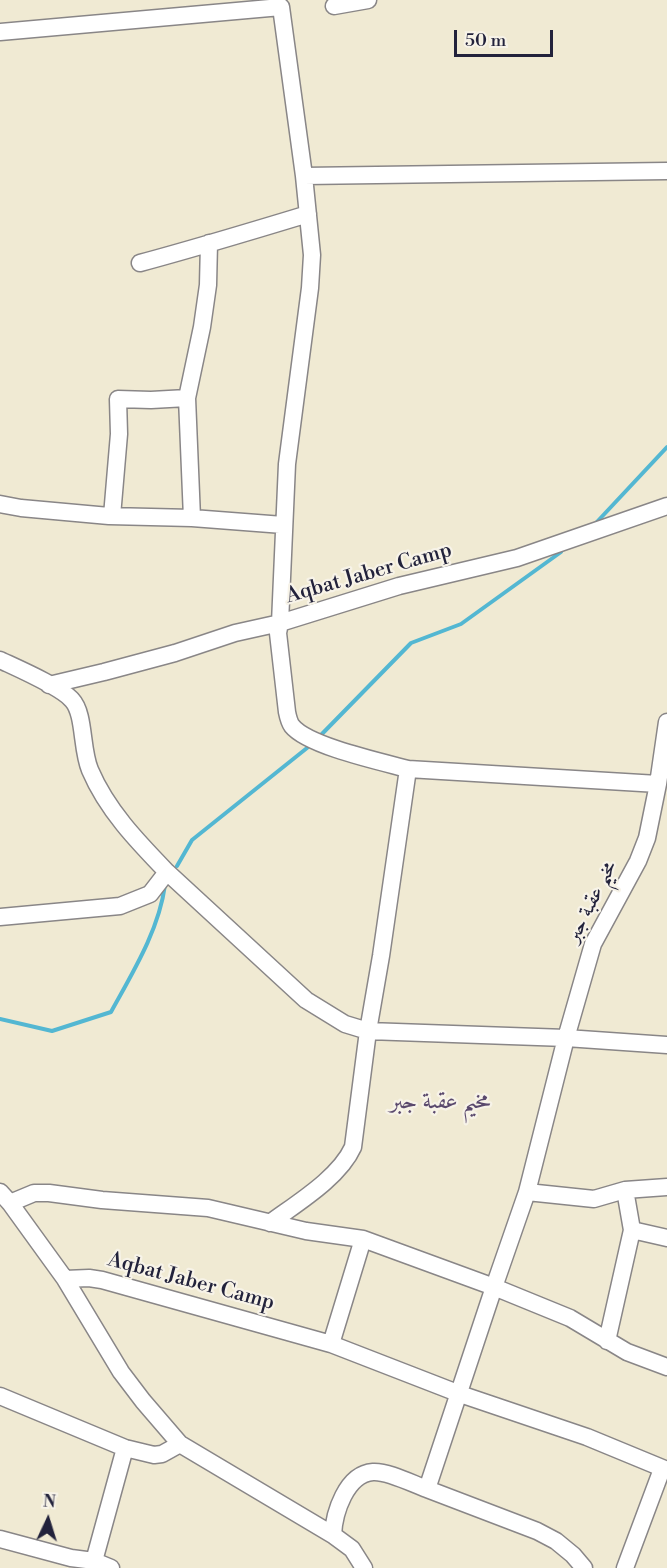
<!DOCTYPE html>
<html>
<head>
<meta charset="utf-8">
<style>
	body { margin:0 }
	#map { position:relative; width:667px; height:1568px; overflow:hidden; background:#f0ead3; font-family:"Libre Bodoni",serif }
	canvas { display:block }
	.north { position:absolute; left:18px; top:1490px; width:60px; height:60px; -webkit-text-stroke:4px #f7f3e8; paint-order:stroke; rotate:4deg; font-size:16px; font-weight:700; line-height:24px; text-align:center; color:#22223b }
	.north::after { content:''; display:block; margin:auto; width:21px; height:27px; background:#22223b; clip-path:polygon(50% 0,100% 100%,50% 72%,0 100%) }
	.scale { position:absolute; left:454px; top:30px; width:99px; height:27px; box-sizing:border-box; border:3px solid #22223b; border-top:0; padding-left:8px; font-size:18px; line-height:21px; white-space:nowrap; color:#22223b; -webkit-text-stroke:4px #f7f3e8; paint-order:stroke }
</style>
</head>
<body>
<div id="map">
<canvas width="667" height="1568"></canvas>
<div class="north">N</div>
<div class="scale">50 m</div>
</div>
<script>
const ctx = document.querySelector('canvas').getContext('2d');
ctx.lineJoin = 'round';
function strokePath(path, color, width, dash) {
  ctx.strokeStyle = color;
  ctx.lineWidth = width;
  ctx.lineCap = dash ? 'butt' : 'round';
  ctx.setLineDash(dash || []);
  ctx.stroke(path);
}
function drawText(font, color, halo, rows, align = 'center') {
  ctx.font = font + ' "Libre Bodoni",Amiri,serif';
  ctx.lineWidth = 4.5;
  ctx.setLineDash([]);
  ctx.textBaseline = 'middle';
  ctx.strokeStyle = halo;
  ctx.fillStyle = color;
  for (const [text, x, y, turn = 0] of rows) {
    ctx.save();
    ctx.translate(x, y);
    ctx.rotate((+turn || 0) * Math.PI / 180);
    ctx.textAlign = isNaN(turn) ? turn : align;
    if (halo) ctx.strokeText(text, 0, 0);
    ctx.fillText(text, 0, 0);
    ctx.restore();
  }
}
strokePath(new Path2D(`
	M595,524L667,447
	M319,737L411,643L461,624L561,552
	M177,866L192,840L307,748
	M0,1019L52,1031L111,1012C133,972 159,930 165,885`), '#53b7d2', 4);
const street = new Path2D(`
	M334,6L368,0
	M0,32L281,7L304,176L312,255L310,288L287,464L280,623L235,633L175,653L104,672L49,685
	M304,176L667,171
	M140,263C196,248 252,231 308,214
	M0,504L21,508L109,516L192,518L283,525
	M112,516L119,434L118,399L151,400L187,398
	M192,518L187,398L202,327L208,285L209,243
	M0,660C17,668 61,687 72,700C85,714 81,749 90,770C107,810 137,841 167,872
	M667,722L658,784L647,838L638,861L593,944L566,1038L667,1045
	M408,769L658,784
	M0,917L120,906L150,894L167,872L306,1000L345,1024L368,1031L566,1038L527,1192L494,1287L363,1239L306,1231L208,1208L102,1200L49,1193H34L10,1203
	M0,1192L10,1203L65,1279
	M527,1192L594,1199L625,1190L667,1187
	M270,1223C297,1203 339,1178 353,1147L368,1031L381,956L408,769C382,762 308,746 292,726C289,722 288,717 287,712L278,633L280,623L399,586L517,558L667,506
	M632,1230L667,1238
	M607,1341L632,1230L625,1190
	M331,1344L363,1239
	M0,1396L125,1448L154,1455L162,1454L180,1444
	M333,1535L180,1444L143,1401L121,1372L65,1279L89,1278L102,1280L331,1344L460,1394L587,1437L667,1470
	M0,1539L71,1558L94,1561L125,1448
	M92,1568L94,1561L111,1568
	M364,1568L352,1549L333,1535C334,1513 346,1474 373,1472C388,1471 413,1484 427,1489
	M584,1568L573,1555L556,1541L537,1531L427,1489L494,1287L570,1318L627,1352L667,1367
	M625,1568L662,1469`);
strokePath(street, '#898687', 19);
strokePath(street, '#fff', 16);
drawText('21px', '#22223b', '#f7f3e8', [
	["Aqbat Jaber Camp",369,574,-16],
	["مخيم عقبة جبر",592,902,-63],
	["Aqbat Jaber Camp",191,1282,15]
]);
drawText('24px', '#5a496d', '#f7f3e8', [
	["مخيم عقبة جبر",440,1102]
]);
</script>
</body>
</html>
